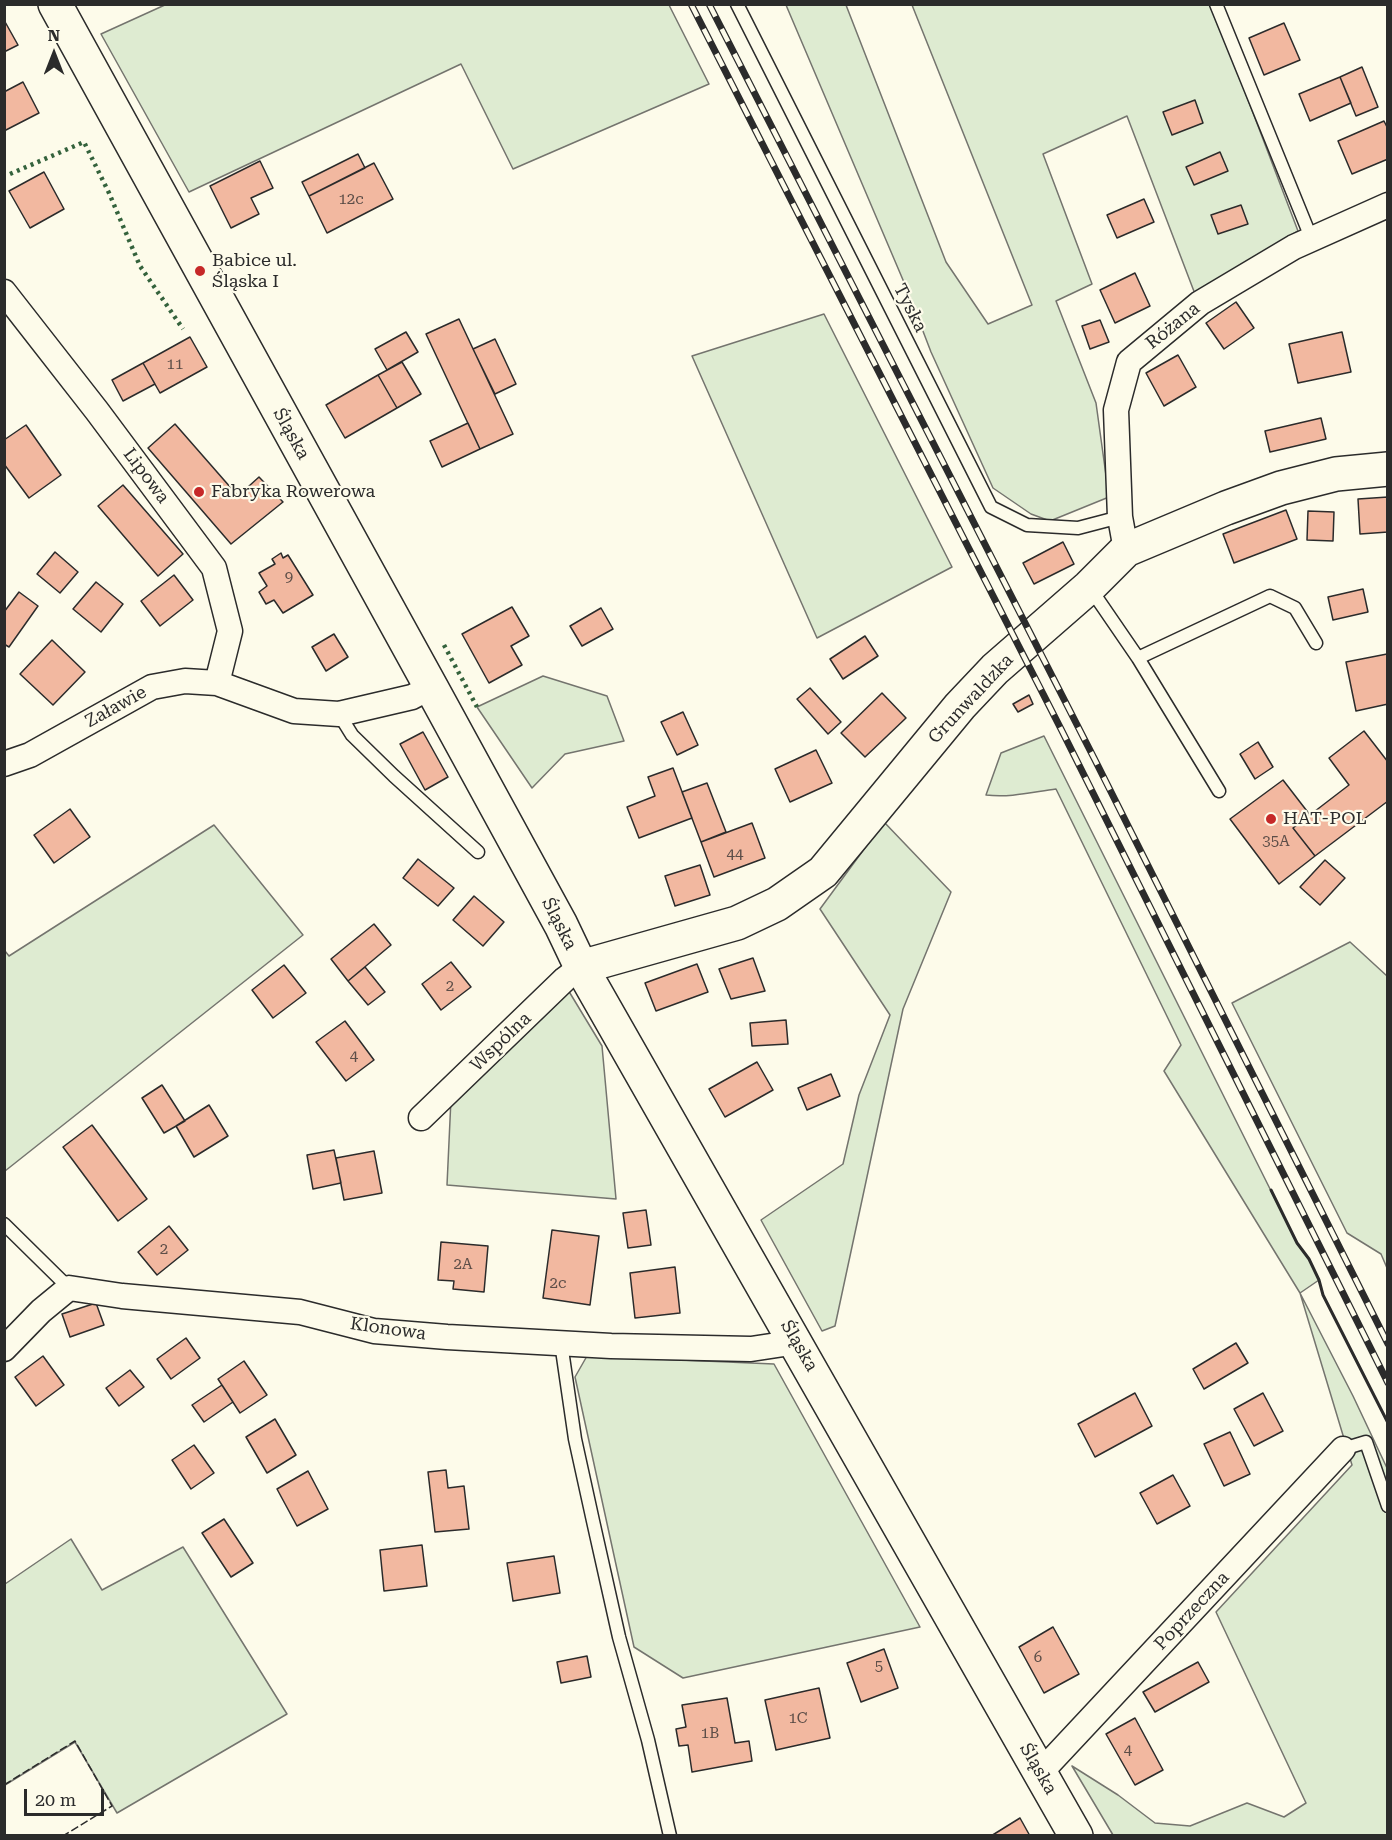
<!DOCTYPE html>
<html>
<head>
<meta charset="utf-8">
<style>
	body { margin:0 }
	#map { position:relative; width:1392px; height:1840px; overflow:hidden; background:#fdfbea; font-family:"Roboto Serif",serif }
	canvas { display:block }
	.frame { position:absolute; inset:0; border:6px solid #2b2b2b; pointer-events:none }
	.north { position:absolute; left:24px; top:24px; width:60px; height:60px; -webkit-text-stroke:4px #fdfbea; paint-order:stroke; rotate:0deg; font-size:16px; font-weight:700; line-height:24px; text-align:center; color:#2b2b2b }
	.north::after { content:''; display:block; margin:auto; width:21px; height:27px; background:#2b2b2b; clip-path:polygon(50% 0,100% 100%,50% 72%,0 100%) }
	.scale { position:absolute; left:24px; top:1789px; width:80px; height:27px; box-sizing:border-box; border:3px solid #2b2b2b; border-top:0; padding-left:8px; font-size:18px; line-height:21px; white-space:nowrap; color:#2b2b2b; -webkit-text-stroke:4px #fdfbea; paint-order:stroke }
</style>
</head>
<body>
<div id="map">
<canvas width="1392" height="1840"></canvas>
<div class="frame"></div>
<div class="north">N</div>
<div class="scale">20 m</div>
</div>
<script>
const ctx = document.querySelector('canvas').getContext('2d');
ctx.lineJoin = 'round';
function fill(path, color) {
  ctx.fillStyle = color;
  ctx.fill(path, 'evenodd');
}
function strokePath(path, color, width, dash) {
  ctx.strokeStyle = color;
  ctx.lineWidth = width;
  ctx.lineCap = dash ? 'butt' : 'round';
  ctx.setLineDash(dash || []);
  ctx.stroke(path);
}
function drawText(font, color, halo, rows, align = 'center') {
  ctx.font = font + ' "Roboto Serif",serif';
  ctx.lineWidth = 4.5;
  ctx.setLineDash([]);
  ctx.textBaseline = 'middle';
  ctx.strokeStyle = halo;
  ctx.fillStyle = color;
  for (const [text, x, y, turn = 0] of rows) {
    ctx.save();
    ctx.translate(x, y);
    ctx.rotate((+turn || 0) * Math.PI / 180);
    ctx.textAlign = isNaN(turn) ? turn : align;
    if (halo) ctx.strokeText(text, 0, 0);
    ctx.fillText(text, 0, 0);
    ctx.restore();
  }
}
const green = new Path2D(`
	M167,4L669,5L709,84L513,169L461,64L189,192L101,34Z
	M786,5H846L946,262L988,324L1032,305L912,5H1212L1298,231L1195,294L1127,116L1043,154L1092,284L1056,301L1096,403L1109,497L1050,521L1031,514L993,488L931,352L906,287Z
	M824,314L952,567L817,638L692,356Z
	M543,676L607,696L624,741L565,754L532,788L477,707Z
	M1044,736L1297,1243L1309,1259L1319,1280L1300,1293L1353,1396L1387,1468V1835H1113L1072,1766L1118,1795L1155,1823L1190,1826L1247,1803L1284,1817L1306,1803L1216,1612L1352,1465L1300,1293L1164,1071L1181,1045L1056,789C1033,792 1010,798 986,795L1001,753Z
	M884,822L951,892L903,1009L835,1326L822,1331L761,1220L843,1164L859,1095L890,1015L820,909Z
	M214,825L303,935L5,1171V951L9,956Z
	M1350,942L1387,976V1268L1381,1254L1347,1233L1232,1003Z
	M556,970L602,1046L616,1199L447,1185L452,1077L535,995Z
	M587,1356L774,1364L920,1627L683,1678L634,1647L575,1377Z
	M71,1539L102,1590L183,1547L287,1714L117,1813L75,1742L5,1785V1584Z`);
fill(green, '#deebd1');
strokePath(green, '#74746e', 1.5);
const building = new Path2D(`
	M4,20L18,45L4,52Z
	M1284,23L1300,60L1264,75L1249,38Z
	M1362,67L1378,107L1356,116L1340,77Z
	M1340,77L1351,103L1310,121L1299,94Z
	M23,82L39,113L4,131V92Z
	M1195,100L1203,123L1172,135L1163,112Z
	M1384,121L1388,129V159L1352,174L1338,141Z
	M1220,152L1228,171L1194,185L1186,167Z
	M358,154L365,168L309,196L302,182Z
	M260,161L273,188L251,198L259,214L231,228L210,186Z
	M374,163L393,199L327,233L309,196Z
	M44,172L64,209L30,228L9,191Z
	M1144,199L1154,222L1117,238L1107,215Z
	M1241,205L1248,224L1218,234L1211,215Z
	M1135,273L1150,306L1115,323L1100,290Z
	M1236,302L1254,328L1224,349L1206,323Z
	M459,319L513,434L480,449L426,334Z
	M1100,320L1109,342L1090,349L1082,326Z
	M406,332L418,352L387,370L375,349Z
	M1342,332L1351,372L1298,383L1289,344Z
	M190,337L207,367L160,393L143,363Z
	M495,339L516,384L495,394L473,349Z
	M1178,355L1196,387L1164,406L1146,373Z
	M402,362L421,394L397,408L378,375Z
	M143,363L155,384L123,401L112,380Z
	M378,375L397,408L345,438L326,405Z
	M1321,418L1326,439L1270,452L1265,431Z
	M468,423L480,449L442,467L430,441Z
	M175,424L238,496L259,477L283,502L231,544L148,448Z
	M26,425L61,475L29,498L4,464V440Z
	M123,485L183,554L158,576L98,506Z
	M1388,497V532L1360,534L1358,499Z
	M1286,510L1297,539L1234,563L1223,534Z
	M1308,511L1334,512L1333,541L1307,540Z
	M1063,542L1074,564L1034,584L1023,563Z
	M55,552L78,572L60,593L37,574Z
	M281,553L283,558L288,555L313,595L283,613L274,600L266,604L259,592L267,586L259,573L275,564L272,559Z
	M174,575L193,600L160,626L141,601Z
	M96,582L123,604L101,632L73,609Z
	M1363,589L1368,612L1333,620L1328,597Z
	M19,592L38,606L9,647L4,644V612Z
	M512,607L529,636L511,646L522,665L489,683L462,634Z
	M601,608L613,629L582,646L570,626Z
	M334,634L348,657L326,671L312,647Z
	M865,636L878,656L843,679L830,659Z
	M52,640L85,672L53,705L20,674Z
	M1387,654L1388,704L1356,711L1346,662Z
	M810,688L841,722L828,734L797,699Z
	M882,693L906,718L865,757L841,733Z
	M1029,695L1033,704L1018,712L1013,704Z
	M683,712L698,745L677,755L661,722Z
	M1364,731L1388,762V801L1315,856L1293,828L1349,785L1329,758Z
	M423,732L448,777L425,790L400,744Z
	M1258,742L1273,767L1255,779L1240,754Z
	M816,750L832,783L790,802L775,769Z
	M673,768L692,818L639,838L627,807L655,796L648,777Z
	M1283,780L1310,815L1293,828L1315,856L1279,884L1230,819Z
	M707,783L726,832L701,842L682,792Z
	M70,809L90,837L54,863L34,835Z
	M752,823L765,858L714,877L701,842Z
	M418,859L454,888L438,906L403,878Z
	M1325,860L1345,878L1320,905L1300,887Z
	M700,865L710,895L675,906L665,876Z
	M474,896L504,922L483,946L453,920Z
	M374,924L391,945L348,981L331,959Z
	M753,958L765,991L731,999L719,969Z
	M451,962L471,987L441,1010L422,984Z
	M697,964L708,992L656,1011L645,983Z
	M284,965L306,993L273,1018L252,990Z
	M365,967L385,992L368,1005L348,981Z
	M786,1020L788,1044L752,1046L750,1023Z
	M345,1021L374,1060L346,1081L316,1042Z
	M757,1062L773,1090L725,1117L709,1089Z
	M831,1074L840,1096L807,1110L798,1088Z
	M162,1085L185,1121L164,1133L142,1098Z
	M209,1105L228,1136L194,1157L176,1126Z
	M92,1125L147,1199L118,1221L63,1147Z
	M334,1150L341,1183L313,1189L307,1155Z
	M374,1151L382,1193L344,1200L336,1158Z
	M646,1210L651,1245L628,1248L623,1213Z
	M169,1226L188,1250L157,1275L138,1252Z
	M552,1230L599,1236L590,1305L543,1298Z
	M441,1242L488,1246L484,1292L453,1289L454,1281L438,1280Z
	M675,1267L680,1313L635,1318L630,1273Z
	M96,1303L104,1325L70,1337L62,1314Z
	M186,1338L200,1358L171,1379L157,1359Z
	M1236,1343L1248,1363L1204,1389L1193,1369Z
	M43,1356L64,1385L36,1406L15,1377Z
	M244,1361L267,1395L240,1413L218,1379Z
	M130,1370L144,1387L119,1406L106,1388Z
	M222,1385L233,1402L204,1422L192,1405Z
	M1135,1393L1152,1426L1095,1457L1078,1424Z
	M1263,1393L1283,1431L1254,1446L1234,1409Z
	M275,1419L296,1455L267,1473L246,1437Z
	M1230,1432L1250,1474L1224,1486L1204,1444Z
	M194,1445L214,1473L191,1489L172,1460Z
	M446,1470L448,1488L464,1486L469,1529L435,1532L428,1472Z
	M308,1471L328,1509L297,1526L277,1489Z
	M1173,1475L1190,1506L1157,1524L1140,1493Z
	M224,1519L253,1563L231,1577L202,1533Z
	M422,1545L427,1586L384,1591L380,1550Z
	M554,1556L560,1593L513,1601L507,1563Z
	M1053,1627L1079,1674L1044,1693L1019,1647Z
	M884,1649L898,1688L861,1702L847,1663Z
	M587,1656L591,1677L561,1683L557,1662Z
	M1198,1662L1209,1682L1155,1712L1143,1692Z
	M819,1688L830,1738L776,1750L765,1700Z
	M727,1698L735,1743L749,1741L752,1761L692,1772L688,1745L679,1746L676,1729L686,1727L682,1705Z
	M1135,1718L1163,1770L1135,1785L1106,1734Z
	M1020,1818L1030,1836H991Z`);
fill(building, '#f2b8a0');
strokePath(building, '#2b2b2b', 1.5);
const lane = new Path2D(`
	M737,4L991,507L1027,525L1078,528L1120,517
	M1216,4L1312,240
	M1090,588L1138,658L1270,596L1295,608L1316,643
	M1138,658L1219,791
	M339,714L352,735L394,776L478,852
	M4,1224L69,1288
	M561,1343L575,1439L593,1521L619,1637L648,1740L670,1836
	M1343,1449L1366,1442L1388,1506`);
const street = new Path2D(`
	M4,292L97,411L214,568L230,631L217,683
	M1126,550L1120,517L1116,410L1129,362L1200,303L1294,247L1388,205
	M4,764L30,755L152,687L185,681L217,683L294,711L339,714L412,697L431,687
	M421,1118L565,979L581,967
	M4,1349L41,1311L69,1288L122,1296L300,1312L374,1331L447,1337L611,1346L751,1349L797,1342
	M1040,1773L1343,1449`);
const secondary = new Path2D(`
	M581,967L737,923L777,904L823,872L960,706L995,669L1089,587L1126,550L1226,508L1281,488L1336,474L1388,469`);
const primary = new Path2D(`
	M55,4L431,687L561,925L581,967L1076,1836`);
strokePath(lane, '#2b2b2b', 15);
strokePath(street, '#2b2b2b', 27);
strokePath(secondary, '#2b2b2b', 36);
strokePath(primary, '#2b2b2b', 36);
strokePath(lane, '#fdfbea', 12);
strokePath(street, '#fdfbea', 24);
strokePath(secondary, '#fdfbea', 33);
strokePath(primary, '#fdfbea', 33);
const rail = new Path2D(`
	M691,4L1061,729L1388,1383
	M709,4L1094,758L1388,1344`);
strokePath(rail, '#2b2b2b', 7);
strokePath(rail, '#fdfbea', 4.5, [14]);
strokePath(new Path2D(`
	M10,174L84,142L109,193L140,266L183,329
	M444,645L477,707`), '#34623c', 4.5, [3, 4.5]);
strokePath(new Path2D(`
	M4,1785L75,1741L112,1806L63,1836`), '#2b2b2b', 1.5, [8, 3]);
strokePath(new Path2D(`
	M1271,1190L1297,1243L1309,1259L1319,1280L1323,1295L1388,1423`), '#2b2b2b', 3);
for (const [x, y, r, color] of [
	[200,271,6,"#c62828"],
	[199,492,6,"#c62828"],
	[1271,819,6,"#c62828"]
]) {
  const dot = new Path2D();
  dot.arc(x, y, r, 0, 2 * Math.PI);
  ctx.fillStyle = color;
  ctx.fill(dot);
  strokePath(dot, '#fdfbea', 2);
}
drawText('15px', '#5d4e48', null, [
	["12c",351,200],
	["11",175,365],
	["9",289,578],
	["35A",1276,842],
	["44",735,855],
	["2",450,987],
	["4",354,1057],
	["2",164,1250],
	["2A",463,1265],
	["2c",558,1284],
	["6",1038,1658],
	["5",879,1667],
	["1C",798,1719],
	["1B",710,1734],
	["4",1128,1751]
]);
drawText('18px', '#2b2b2b', '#fdfbea', [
	["Babice ul.",212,261],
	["Śląska I",212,282],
	["Fabryka Rowerowa",211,492],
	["HAT-POL",1283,819]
], 'left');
drawText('18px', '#2b2b2b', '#fdfbea', [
	["Tyska",910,308,63],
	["Różana",1173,326,-39],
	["Śląska",291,434,61],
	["Lipowa",146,476,53],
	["Grunwaldzka",971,699,-47],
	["Załawie",116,707,-29],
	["Śląska",559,924,63],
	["Wspólna",501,1042,-44],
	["Klonowa",388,1329,8],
	["Śląska",799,1346,60],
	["Poprzeczna",1192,1611,-47],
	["Śląska",1038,1769,60]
]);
</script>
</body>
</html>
